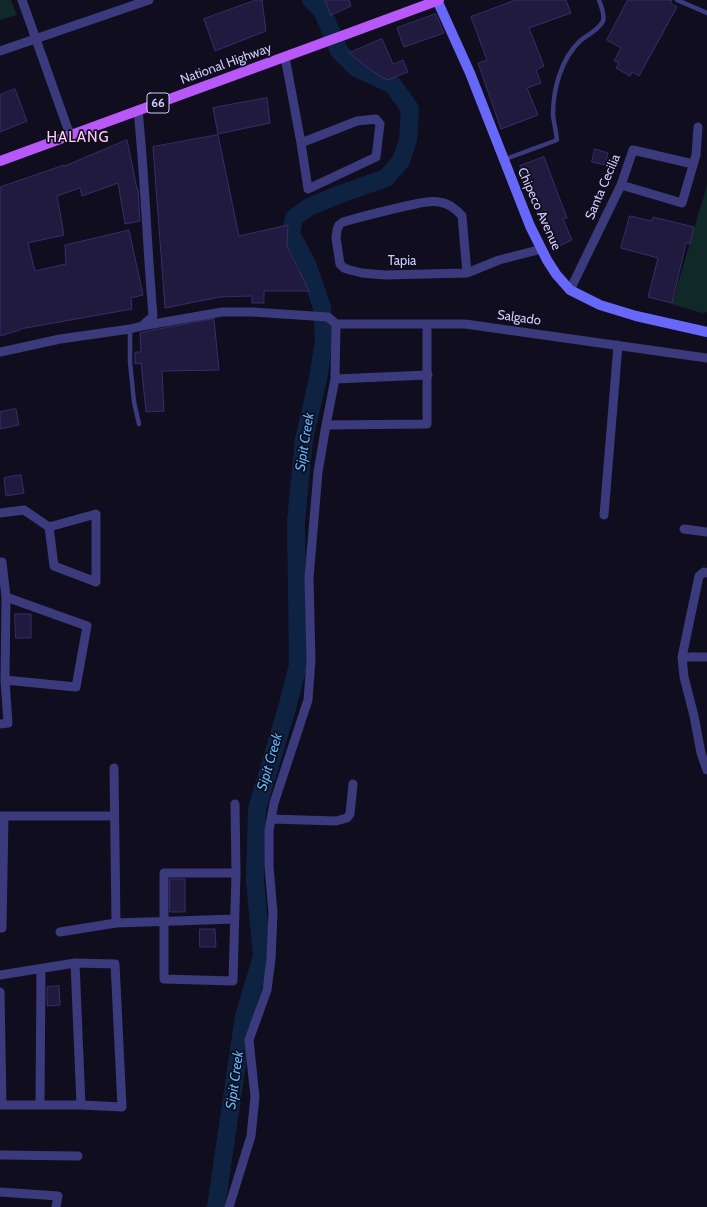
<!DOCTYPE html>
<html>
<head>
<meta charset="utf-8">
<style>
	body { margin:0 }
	canvas { display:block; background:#0f0d1e }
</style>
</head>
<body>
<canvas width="707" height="1207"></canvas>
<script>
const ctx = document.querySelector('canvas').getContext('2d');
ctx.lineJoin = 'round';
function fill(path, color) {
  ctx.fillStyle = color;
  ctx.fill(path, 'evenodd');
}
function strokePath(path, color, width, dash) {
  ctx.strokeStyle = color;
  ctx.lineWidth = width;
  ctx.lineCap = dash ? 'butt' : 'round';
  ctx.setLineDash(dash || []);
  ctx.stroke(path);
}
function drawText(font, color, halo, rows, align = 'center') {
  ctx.font = font + ' Cabin,sans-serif';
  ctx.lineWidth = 3.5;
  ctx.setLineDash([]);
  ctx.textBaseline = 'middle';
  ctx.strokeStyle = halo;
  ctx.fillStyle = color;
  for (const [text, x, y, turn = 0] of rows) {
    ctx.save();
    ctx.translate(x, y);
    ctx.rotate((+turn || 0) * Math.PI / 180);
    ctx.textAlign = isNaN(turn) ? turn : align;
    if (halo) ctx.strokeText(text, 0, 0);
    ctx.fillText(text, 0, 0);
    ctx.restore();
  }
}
fill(new Path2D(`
	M0,0H11L17,15L0,20Z
	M707,186V312L702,313L672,304L698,215Z`), '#102827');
strokePath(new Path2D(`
	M216,1207L244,1016L262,956L255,881L257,809L287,708L298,665L296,521L304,439L318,379L324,341L322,307L307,264L291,234L294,218L309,207L335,196L386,178L401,161L408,140L410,109L393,85L356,68L339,51L322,10L311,0`), '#0e2342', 18);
const building = new Path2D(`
	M256,0H262L266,31L215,51L204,19Z
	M325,0H349L351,6L331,15Z
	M516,0H566L571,13L529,28L544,66L536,70L541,83L527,88L538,115L501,129L478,63L487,60L471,17Z
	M628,0H672L670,3L677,7L639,76L632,72L630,76L616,68L619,63L614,61L621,48L607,40Z
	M436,14L444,33L404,47L397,28Z
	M382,39L393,64L403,60L408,72L387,80L372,71L349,53Z
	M15,89L27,121L0,132V95Z
	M267,98L270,123L218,134L213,108Z
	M218,135L239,236L288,225L287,246L309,291H264V303H252V296L220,297L165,308L153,147Z
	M127,140L137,189H138L140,221L125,224L118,183L82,196L80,188L57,196L64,235L28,243L35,271L66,264L65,245L129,230L143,295L131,298L132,309L20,329V330L0,336V187L64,165V166Z
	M595,149L608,153L605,165L592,162Z
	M544,157L567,218L563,219L572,240L553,249L542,224L520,166Z
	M630,216L651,221L653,217L694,227L690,244L686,243L672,303L648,297L658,258L621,248Z
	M214,319L219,370L162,371L164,411L146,412L141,363L135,364V352H141L140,333Z
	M16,409L19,425L0,429V412Z
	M21,475L24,493L6,496L4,478Z
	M15,614H31V638H16Z
	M170,879H185V912H170Z
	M200,929H215L216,947H200Z
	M59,986L60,1005L47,1006V987Z`);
fill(building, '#201a3f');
strokePath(building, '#372d6a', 1);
strokePath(new Path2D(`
	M677,0L707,13
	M503,160L557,140C556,131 554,123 553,115C553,89 561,59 580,41C587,35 599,30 603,21C605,15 601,6 599,0
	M130,329V362L134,402L139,424`), '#3a3a7c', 4.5);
strokePath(new Path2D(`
	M22,0L70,135
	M0,51L149,0
	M285,57L301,143L308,189L376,157L380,124L376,119L357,121L301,143
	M621,185L682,203L696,155L698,127
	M467,273L462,216C456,209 449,203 439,202C428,200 417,204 406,206C384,211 364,216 343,222L339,225L337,230L336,238L340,264L344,268L350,270L362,273L385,275L467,273L499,260L542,249
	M570,290L621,185L633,150L693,164
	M142,326L222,312H252L328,317L336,324H465L707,358
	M0,352L60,339L130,329L142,326L153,316C147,247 145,179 138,110
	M335,379L428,375
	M326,425L427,424V324
	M0,513L24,510L49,527L96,514V582L54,566L49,527
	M604,515L618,345
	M684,529L707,532
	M0,562H2L6,597L5,680L8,723L0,724
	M707,573L704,572L699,576L682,657L684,677L694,716L701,753L707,770
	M682,657H707
	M5,680L76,687L87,626L6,597
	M114,768L116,923L235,919
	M235,804L236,873L233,981L164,979V873H236
	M0,816H114
	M271,819L336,821L347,818L350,814L353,784
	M0,928H2L4,816
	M60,932L116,923
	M75,963L81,1105
	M0,975L75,963L115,964L122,1107L81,1105H0
	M0,992L2,1105
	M40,1105L41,969
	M0,1155L78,1156
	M0,1192L58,1196L56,1207
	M229,1207L251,1136L255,1097L249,1040L267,990L271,959L273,913L269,866V830L274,803L308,700L311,660L309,578L318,472L326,425L335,379L336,324`), '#3a3a7c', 9);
strokePath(new Path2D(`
	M437,0L470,73L530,226L547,260L556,274L570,290L600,305L636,316L707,332`), '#6768f9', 10);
strokePath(new Path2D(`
	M0,161L347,34L439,0`), '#b858f9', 10);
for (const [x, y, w] of [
	[158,103,22]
]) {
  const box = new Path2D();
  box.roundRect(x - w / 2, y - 10, w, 20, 3);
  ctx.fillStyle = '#0f0d1e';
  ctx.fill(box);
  strokePath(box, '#d0ccfd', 1);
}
drawText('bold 12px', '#d0ccfd', null, [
	["66",158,103]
]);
drawText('13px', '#d0ccfd', '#0f0d1e', [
	["National Highway",226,64,-20],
	["Santa Cecilia",603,187,-67],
	["Chipeco Avenue",539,209,66],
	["Tapia",402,261],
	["Salgado",519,318,8]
]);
drawText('italic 14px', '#5fb6f9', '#0f0d1e', [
	["Sipit Creek",305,442,-81],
	["Sipit Creek",270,762,-74],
	["Sipit Creek",235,1080,-82]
]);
ctx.letterSpacing = '1px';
drawText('15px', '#fdceed', '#0f0d1e', [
	["HALANG",78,138]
]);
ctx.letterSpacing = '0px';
</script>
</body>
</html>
